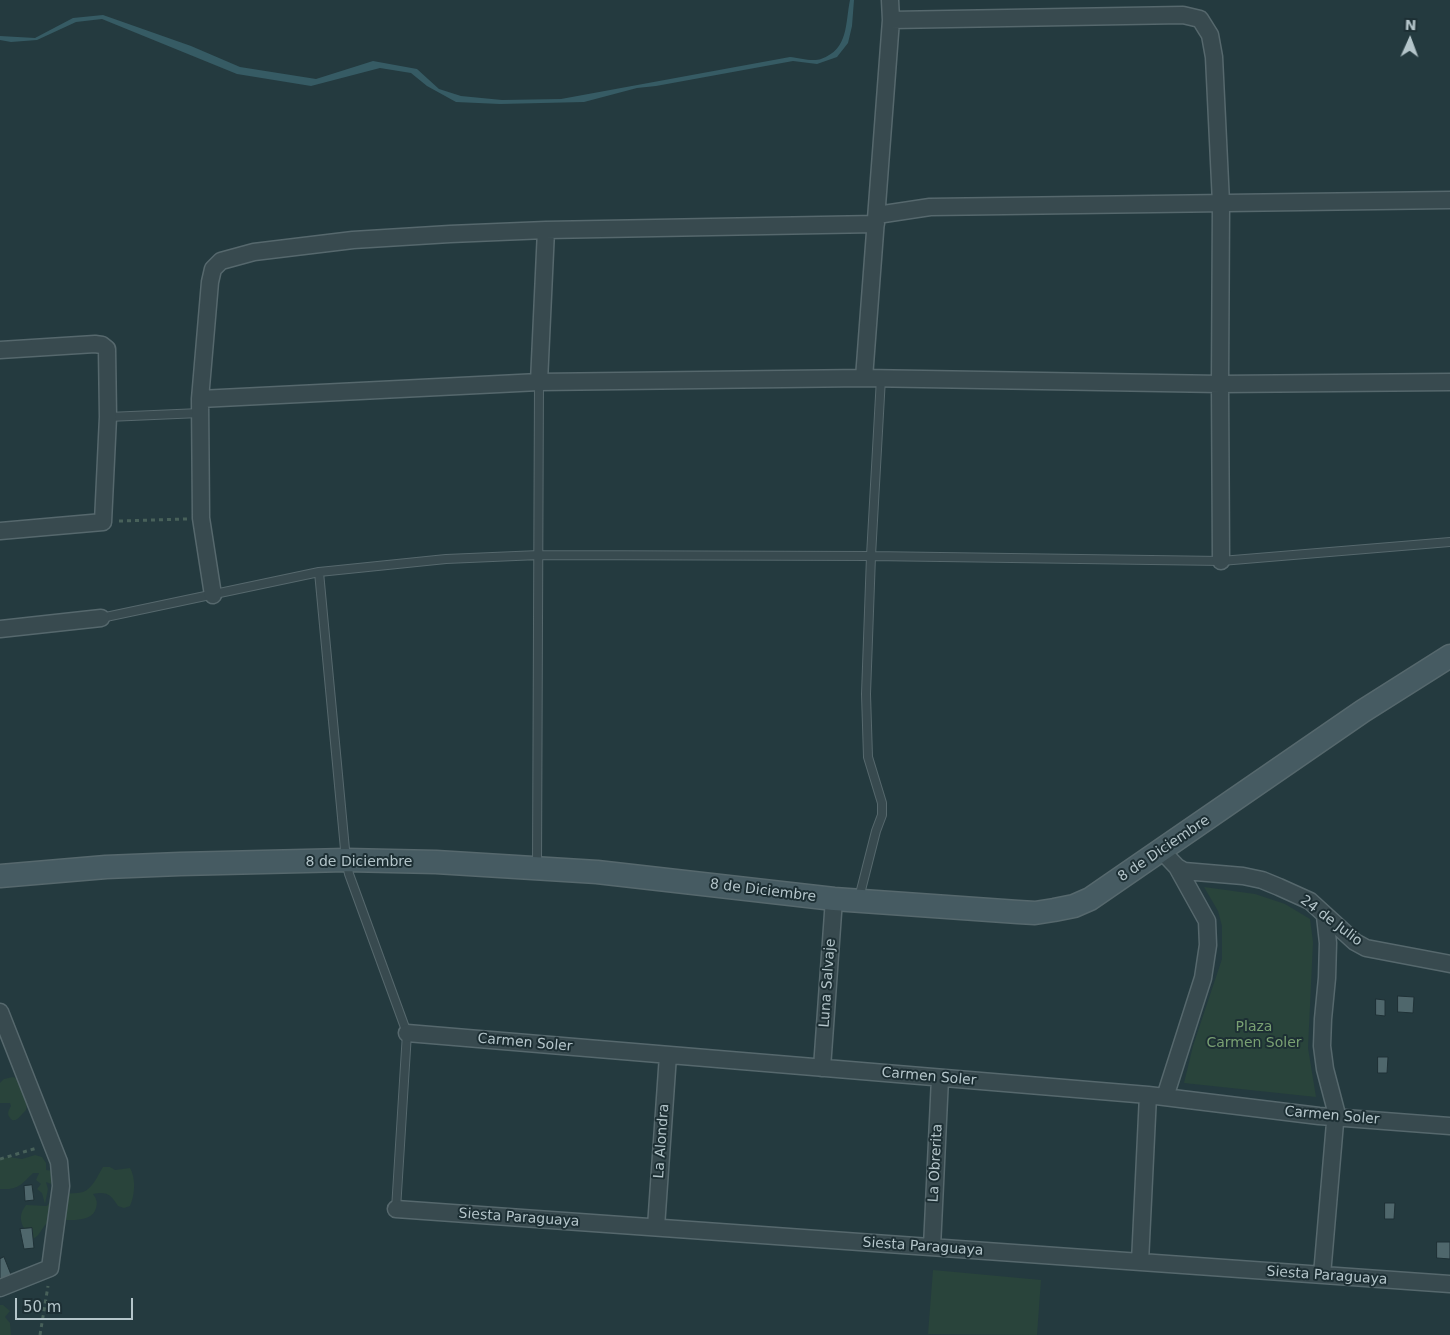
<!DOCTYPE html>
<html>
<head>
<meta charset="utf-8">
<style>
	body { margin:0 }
	#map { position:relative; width:1450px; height:1335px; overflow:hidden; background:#243a3f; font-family:"DejaVu Sans",sans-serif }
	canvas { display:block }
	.north { position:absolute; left:1385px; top:15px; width:50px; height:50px; -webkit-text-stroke:4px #1d2f34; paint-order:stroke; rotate:2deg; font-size:14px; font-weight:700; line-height:20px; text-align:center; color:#b4c5ca }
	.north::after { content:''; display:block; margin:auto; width:18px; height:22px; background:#b4c5ca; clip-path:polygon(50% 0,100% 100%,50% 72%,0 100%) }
	.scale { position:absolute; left:15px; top:1298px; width:118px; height:22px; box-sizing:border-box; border:2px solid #b4c5ca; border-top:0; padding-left:6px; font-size:15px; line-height:18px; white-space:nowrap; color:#b4c5ca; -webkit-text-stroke:4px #1d2f34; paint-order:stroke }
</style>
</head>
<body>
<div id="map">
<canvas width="1450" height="1335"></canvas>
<div class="north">N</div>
<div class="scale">50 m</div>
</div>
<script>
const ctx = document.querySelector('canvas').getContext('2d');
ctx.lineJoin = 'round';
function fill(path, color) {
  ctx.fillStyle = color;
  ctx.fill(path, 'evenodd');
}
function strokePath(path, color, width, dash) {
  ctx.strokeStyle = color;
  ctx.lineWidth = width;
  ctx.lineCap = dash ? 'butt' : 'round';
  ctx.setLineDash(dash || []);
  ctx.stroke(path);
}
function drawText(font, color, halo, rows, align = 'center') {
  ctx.font = font + ' "DejaVu Sans",sans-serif';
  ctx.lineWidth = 4;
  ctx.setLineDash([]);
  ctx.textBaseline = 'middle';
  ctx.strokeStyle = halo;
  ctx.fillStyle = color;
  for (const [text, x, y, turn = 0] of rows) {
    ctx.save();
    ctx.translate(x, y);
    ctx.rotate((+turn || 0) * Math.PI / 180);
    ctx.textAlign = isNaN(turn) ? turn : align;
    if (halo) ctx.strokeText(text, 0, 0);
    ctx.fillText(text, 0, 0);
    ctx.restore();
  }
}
fill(new Path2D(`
	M1204,887L1255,894L1285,904L1310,919L1313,942L1308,1048L1316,1097L1184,1083L1193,1046L1222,959V926L1218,911Z
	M13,1077L18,1079L28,1100L26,1110C22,1114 17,1122 12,1120C7,1115 7,1113 11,1106L10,1103H0V1083L4,1079Z
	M35,1155L42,1157L46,1163V1170L53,1171L51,1184L46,1182L48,1189L45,1204L42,1193L37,1189L41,1184L36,1180L39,1173H33C21,1185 18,1190 0,1189V1159L9,1157L22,1159Z
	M103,1167H110L115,1170L130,1168C136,1178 135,1195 130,1206L124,1208L118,1206C111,1194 106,1191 93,1194C96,1198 98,1202 96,1208C92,1226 60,1217 49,1222C42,1225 42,1234 33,1239C22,1228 16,1218 26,1205L47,1206L55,1194C63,1193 77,1194 83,1192C92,1189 98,1175 103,1167Z
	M933,1270L1041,1280L1037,1335L928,1334Z
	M0,1305H3L10,1311L5,1317L10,1323L11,1335H0Z`), '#29443b');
fill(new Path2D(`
	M850,0H854L852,26L848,43L837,57L817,64L793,61L656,86L637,88L584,102L500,104L456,102L427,86L411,73L380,68L311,86L237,74L102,19L76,22L37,40L11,42L0,40V36L35,38L73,18L103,15L191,46L240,67L316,79L373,61L417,69L439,89L461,96L502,100L561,99L790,57C799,58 813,62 821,59C849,49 845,24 850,0Z`), '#365b64');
const building = new Path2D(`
	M1398,996L1414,997L1413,1013L1398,1012Z
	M1376,999L1385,1000V1016L1376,1015Z
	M1378,1057H1388L1387,1073H1378Z
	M32,1185L34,1200L25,1201L24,1186Z
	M1385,1203H1395L1394,1219H1385Z
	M32,1228L34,1248L24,1249L20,1229Z
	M1437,1242H1450V1259L1437,1258Z
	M4,1257L12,1277L2,1281L0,1277V1259Z`);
fill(building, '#4f676c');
strokePath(building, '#1f3136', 1);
const lane = new Path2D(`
	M108,417L200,413
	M319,572L346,860L349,874L407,1033L396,1209
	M101,618L319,572L446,559L539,555L871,556L1221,561L1450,542
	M537,865L539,382
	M859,898L876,831L882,815V803L868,757L866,694L871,556L881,378`);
const street = new Path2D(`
	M891,20L1183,15L1200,19L1210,35L1214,57L1221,203L1220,384L1221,561
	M877,215L930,207L1450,200
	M0,350L95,344L102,345L107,349L108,417L103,522L0,531
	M864,378L891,20L890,0
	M539,382L546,230
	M200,399L539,382L864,378L1220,384L1450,382
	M213,595L201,518L200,399L210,282L213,269L221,261L254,252L353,240L450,234L546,230L876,224
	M0,629L101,618
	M1162,851L1177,867L1184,871L1243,876L1262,880L1279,887L1310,901L1355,942L1366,948L1450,964
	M0,1012L59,1162L61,1186L50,1268L0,1288
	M407,1033L1148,1095L1319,1116L1450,1126
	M822,1068L834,899
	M1165,1097L1203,978L1208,945L1207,921L1177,867
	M396,1209L1450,1284
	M656,1227L668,1055
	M932,1247L940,1078
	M1140,1262L1148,1095
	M1322,1275L1336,1111L1325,1069L1322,1046L1323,1019L1327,978L1328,943L1325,916`);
const secondary = new Path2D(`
	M0,876L106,867L180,864L346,860L436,862L597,872L834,899L1018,912L1035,913L1054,910L1074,906L1090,899L1363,711L1450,656`);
strokePath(lane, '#56686d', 10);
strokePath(street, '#56686d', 19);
strokePath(secondary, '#56686d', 25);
strokePath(new Path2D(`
	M119,521L187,519
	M0,1159L37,1148
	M40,1335L48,1286`), '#48615a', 3, [4, 4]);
strokePath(lane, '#384a4f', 8);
strokePath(street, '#384a4f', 16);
strokePath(secondary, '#465b62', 22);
drawText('14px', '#b4c5ca', '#1d2f34', [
	["8 de Diciembre",1164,849,-34],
	["8 de Diciembre",359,862],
	["8 de Diciembre",763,891,7],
	["24 de Julio",1331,921,37],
	["Luna Salvaje",828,983,-86],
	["Carmen Soler",525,1043,5],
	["Carmen Soler",929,1077,5],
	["Carmen Soler",1332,1116,5],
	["La Alondra",662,1141,-86],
	["La Obrerita",936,1163,-87],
	["Siesta Paraguaya",519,1218,4],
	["Siesta Paraguaya",923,1247,4],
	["Siesta Paraguaya",1327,1276,4]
]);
drawText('14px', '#79a072', '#1d2f34', [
	["Plaza",1254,1027],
	["Carmen Soler",1254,1043]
]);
</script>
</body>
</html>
